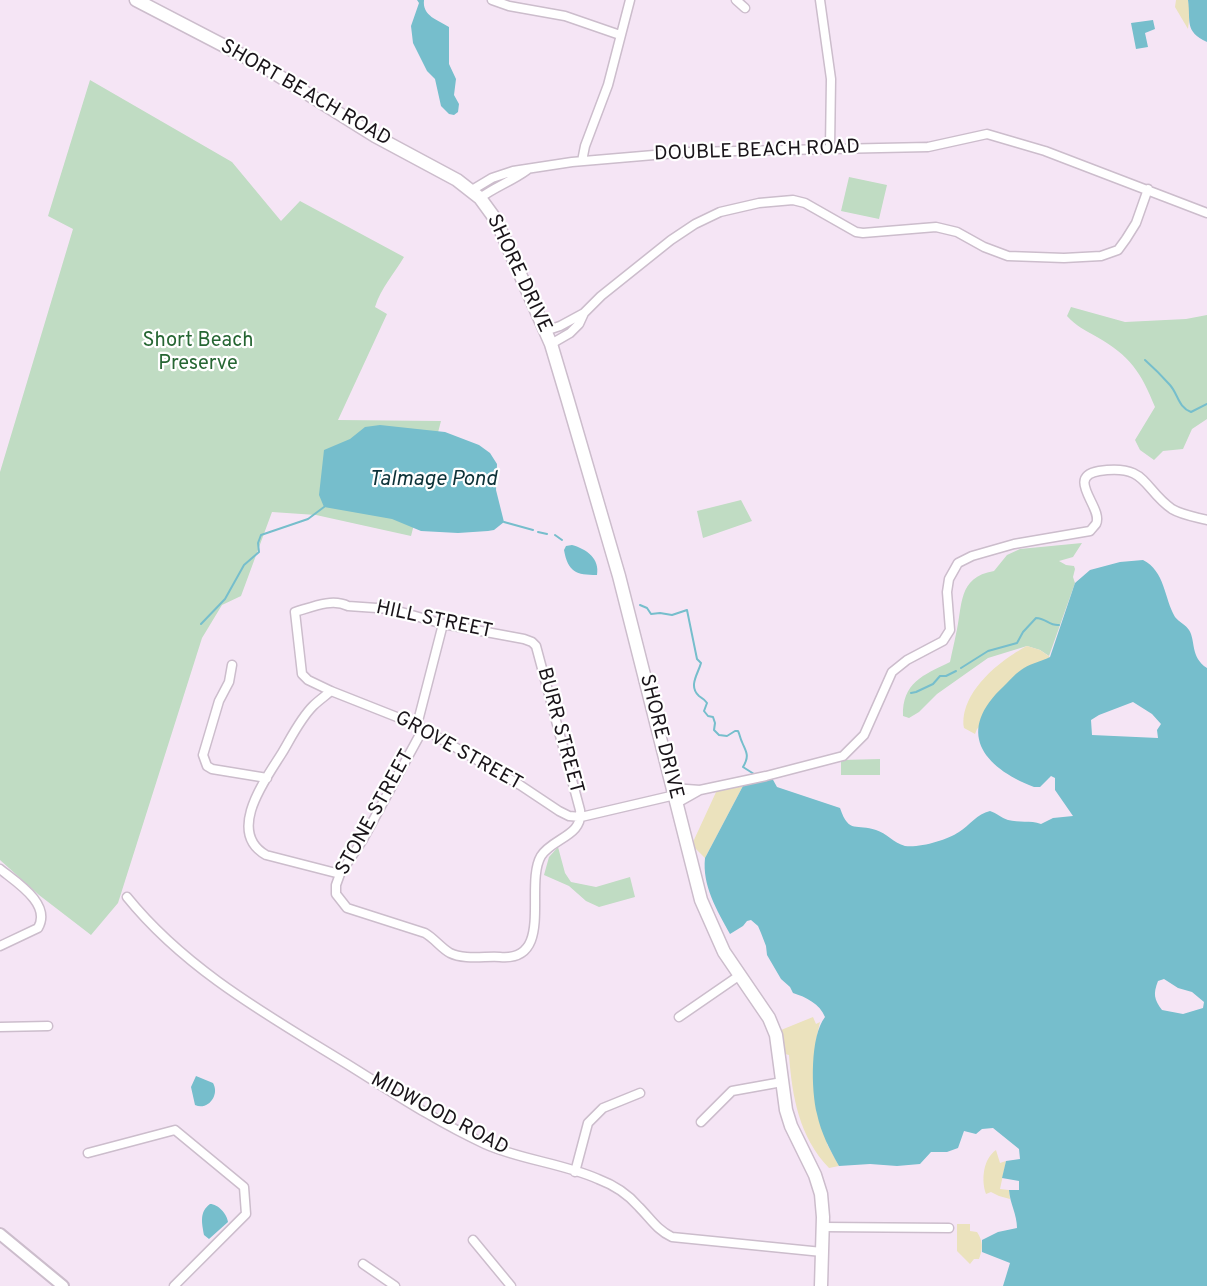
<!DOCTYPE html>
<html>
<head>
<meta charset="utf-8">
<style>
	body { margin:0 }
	canvas { display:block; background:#f5e5f5 }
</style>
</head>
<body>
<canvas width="1207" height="1286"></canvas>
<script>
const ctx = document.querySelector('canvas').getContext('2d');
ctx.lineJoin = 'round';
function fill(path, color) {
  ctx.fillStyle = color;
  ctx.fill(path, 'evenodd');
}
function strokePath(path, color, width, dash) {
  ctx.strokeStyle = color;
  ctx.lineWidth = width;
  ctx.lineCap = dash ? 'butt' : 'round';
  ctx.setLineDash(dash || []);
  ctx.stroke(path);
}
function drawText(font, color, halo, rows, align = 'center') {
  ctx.font = font + ' Overpass,sans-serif';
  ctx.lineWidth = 4.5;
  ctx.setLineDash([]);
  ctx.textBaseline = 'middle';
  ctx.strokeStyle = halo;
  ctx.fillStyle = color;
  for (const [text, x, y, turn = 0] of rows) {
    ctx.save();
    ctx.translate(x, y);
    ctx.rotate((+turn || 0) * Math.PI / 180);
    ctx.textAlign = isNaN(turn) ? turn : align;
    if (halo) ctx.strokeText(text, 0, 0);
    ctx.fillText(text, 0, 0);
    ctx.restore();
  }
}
fill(new Path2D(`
	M90,80L232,162L281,221L300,201L404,257C394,274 381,288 375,307L387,314L338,420L441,421L411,536L316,515L272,512L241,596L222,605L202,638L118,903L91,935L39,895L0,860V472L73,229L48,216Z
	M849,177L887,185L879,219L841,211Z
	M1071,307L1125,322L1186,319L1207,315V419L1192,429L1183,449L1163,451L1154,460L1140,450L1135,440L1155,407C1141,372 1130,356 1097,337C1085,330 1076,326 1067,316Z
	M741,500L752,521L703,538L697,511Z
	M1082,543L1073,557L1059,561L1066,565L1074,566L1075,569L1073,577L1075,583L1049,656L1040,650L1027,646L988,658L937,694L919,712L909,718L903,716C902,683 923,675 950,662C952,652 954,644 956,634C963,606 957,577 994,571L1007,555L1020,549Z
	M880,759V775H841V760Z
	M558,847L565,873L571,882L596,887L630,877L635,897L599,907L586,901L569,886L544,875L549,857Z`), '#c0dcc3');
fill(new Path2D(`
	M1176,0H1188L1190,12L1188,29L1175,7Z
	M1027,646L1040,650L1050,657L977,729L975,734L964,728C959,693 1000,660 1027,646Z
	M744,784L705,858L694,847L693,842L717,790Z
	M813,1017L816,1024L820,1022L816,1040L827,1144L839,1166L829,1168C799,1137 792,1096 789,1055L785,1054L781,1030Z
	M996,1150L1000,1163L1006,1161L1000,1189L1009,1190L1010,1199L999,1196L991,1192L986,1194C981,1180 983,1159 996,1150Z
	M957,1224H970V1231L977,1232C983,1241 983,1249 979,1259H974L970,1264L957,1251Z`), '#ebe2bd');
fill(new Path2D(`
	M417,0H424C422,16 438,20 449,27V64L456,79L454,95L459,104L458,112L454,115L449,114L441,106L435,79L427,71L413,43L411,26L419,3Z
	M1188,0H1207V42C1184,31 1191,22 1188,0Z
	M1153,20L1155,29L1145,33L1148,47L1136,49L1131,23Z
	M380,425L445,432L479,445L490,453L497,464L496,490L504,522L494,530L488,531L458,533L421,531L392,519L324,507L319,495L324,450L350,439L365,427Z
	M572,545C587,549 600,559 597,575C576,575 568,572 564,550L566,546Z
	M1143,560C1165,571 1164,598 1175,617C1179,622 1186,625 1189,630C1196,641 1190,657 1207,668V1286H1003L1010,1263L982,1252V1240L998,1232L1017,1228C1017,1214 1010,1204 1009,1190H1019V1181L1002,1178L1006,1161L1020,1159L1019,1149L993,1128L982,1129L976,1134L964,1131L958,1148L947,1152H931L920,1164L897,1166L870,1164L839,1166C830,1150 821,1133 817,1114C811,1090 810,1036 825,1017C820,1004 806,997 793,993L790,987L781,979L767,955L766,946L761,933L758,926L751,920L747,921L743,926L730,934C717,910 702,886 705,858L744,784L772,778L777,787L840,808C849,835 857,823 876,830C886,833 894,843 905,846C920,848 947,840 959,832C970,825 977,814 990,811C997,813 1001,818 1008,820C1019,823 1030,820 1041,824L1053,818L1073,816L1055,790V778L1051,776L1040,787H1034C982,767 955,731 1004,686C1010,680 1017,672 1024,668C1032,663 1042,661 1050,657L1075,583L1090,570L1120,562ZM1133,702L1152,714L1161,724L1157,730L1158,738L1092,735L1091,720L1099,715ZM1164,979L1178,988L1192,992L1204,1002L1203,1008L1183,1014L1162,1010C1154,999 1153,994 1158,981Z
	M196,1076L213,1083C220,1095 208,1111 195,1105L191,1087Z
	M210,1204C218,1204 227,1214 228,1222L209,1239L204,1235C202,1223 199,1212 210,1204Z`), '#76becc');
strokePath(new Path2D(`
	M1145,360C1154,368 1162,376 1170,385C1178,394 1178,407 1191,412L1207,404
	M504,522L533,530
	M538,532L547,534
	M555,535L562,540
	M640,605L647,608L651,614L660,613L672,615L687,610L697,659L701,663C698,674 688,686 699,696C702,698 705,700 707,703L704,711L708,716L713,717L715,723L714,730L719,735L727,736L735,731H738C740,735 740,738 742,742C746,752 750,755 743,767L754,774
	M201,624L225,599L244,565L259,552L258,543L261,535L308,519L324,507
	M961,668L988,651L1017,643L1023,632L1036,618C1046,618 1049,626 1059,625
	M911,693L916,692L933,684L940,676H946L956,671`), '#76becc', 2);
const minor = new Path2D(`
	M492,0L509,6L565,16L620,35
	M736,0L745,8
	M820,0L831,79L830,148
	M582,161L585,146L608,85L630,0
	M472,190L492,178L513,171L572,162L689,152L928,147L987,134L1045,151L1207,213
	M480,198C495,187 512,181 527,170
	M545,331L560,326L584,313
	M551,344L570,333L579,324L584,313L601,296L671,240L695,224L720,212L759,203L793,200L805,203L856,232L863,233L936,227L957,232L984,247L1008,256L1064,258L1101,256L1118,250L1126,239L1136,223L1148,189
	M232,665L229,682L219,701L203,755L207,766L212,769L267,778
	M331,691C325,696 318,701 313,706C300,719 291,738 282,753C265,780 226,832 266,855L340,874
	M417,725L443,624
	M423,729L362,841L340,874L336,885V894L347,908L425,933C434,938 441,948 450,953C464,960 485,956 500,957C555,962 524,885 541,856C552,838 584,836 580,810L536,646L532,642L524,639L443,624L391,609L348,606C332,598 312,607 295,612L302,674L308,680L331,691L417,725L520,785L559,811L569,816L581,817L675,795
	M673,788L700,790
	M677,803L700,790L766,776L843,756L864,735L892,672L907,660L943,641L950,630L947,592L949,579L958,563L972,556L1014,544L1090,531C1091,530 1095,525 1096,524C1104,508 1064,477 1099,471C1148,464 1142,488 1172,509C1182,515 1196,517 1207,520
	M0,869C16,882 52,904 38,928L0,946
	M127,897C186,970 269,1016 347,1064C392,1092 437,1122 485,1144C521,1160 562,1163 598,1179C614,1185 628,1194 639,1207C650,1218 657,1230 672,1237L822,1252
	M679,1017L740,975
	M0,1027L48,1026
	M701,1122L732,1091L782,1082
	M88,1153L175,1130L244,1187L246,1214L174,1286
	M575,1172L588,1123L603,1108L640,1093
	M823,1227L949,1228
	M473,1240L511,1286
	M363,1264L395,1286`);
const tertiary = new Path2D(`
	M0,1234L63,1286`);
const secondary = new Path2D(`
	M136,0L263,66L375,136L457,180L480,198L496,220L551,344L568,401L619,576L701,900L724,952L769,1018L776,1035L786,1110L791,1126L815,1175L821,1194L823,1217L821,1286`);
strokePath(minor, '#ccbdcc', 11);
strokePath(tertiary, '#ccbdcc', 14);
strokePath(secondary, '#ccbdcc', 15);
strokePath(minor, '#fff', 8);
strokePath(tertiary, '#fff', 10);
strokePath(secondary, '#fff', 12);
drawText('20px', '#191419', '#fff', [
	["SHORT BEACH ROAD",305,94,30],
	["DOUBLE BEACH ROAD",757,152,-2],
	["SHORE DRIVE",518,274,65],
	["HILL STREET",434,621,12],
	["BURR STREET",559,731,75],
	["SHORE DRIVE",660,737,76],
	["GROVE STREET",458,752,29],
	["STONE STREET",376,813,-61],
	["MIDWOOD ROAD",439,1115,28]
]);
drawText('20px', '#266633', '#fff', [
	["Short Beach",198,342],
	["Preserve",198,365]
]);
drawText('italic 21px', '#0d3238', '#fff', [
	["Talmage Pond",433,481]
]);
</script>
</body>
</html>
